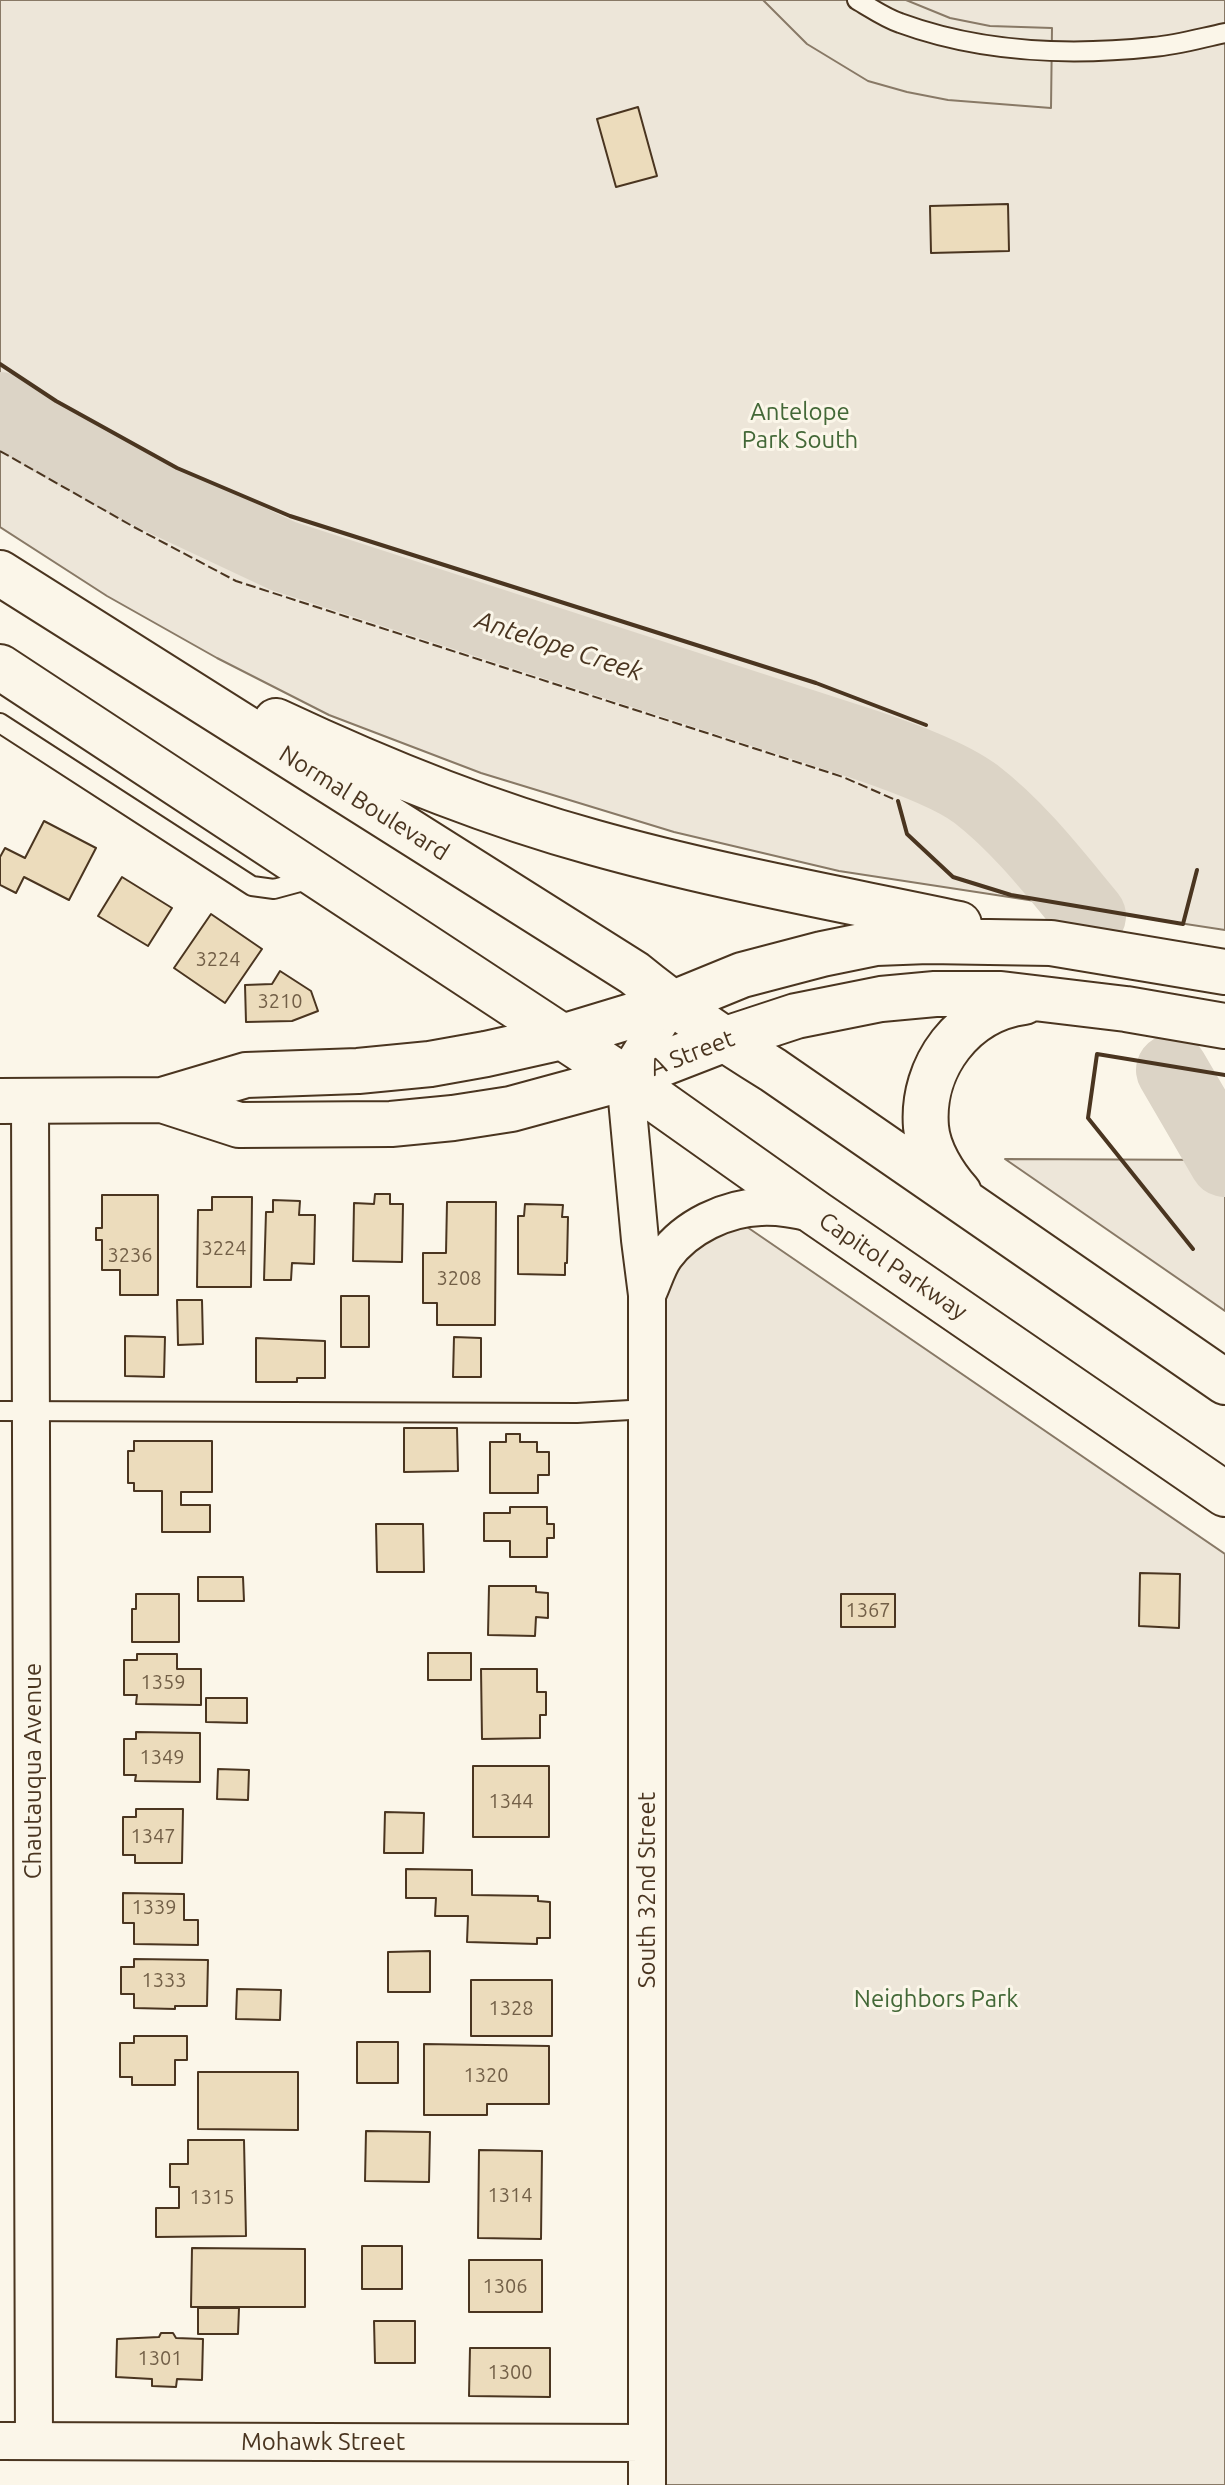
<!DOCTYPE html>
<html>
<head>
<meta charset="utf-8">
<style>
	body { margin:0 }
	canvas { display:block; background:#fbf6e9 }
</style>
</head>
<body>
<canvas width="1225" height="2485"></canvas>
<script>
const ctx = document.querySelector('canvas').getContext('2d');
ctx.lineJoin = 'round';
function fill(path, color) {
  ctx.fillStyle = color;
  ctx.fill(path, 'evenodd');
}
function strokePath(path, color, width, dash) {
  ctx.strokeStyle = color;
  ctx.lineWidth = width;
  ctx.lineCap = dash ? 'butt' : 'round';
  ctx.setLineDash(dash || []);
  ctx.stroke(path);
}
function drawText(font, color, halo, rows, align = 'center') {
  ctx.font = font + ' Ubuntu,sans-serif';
  ctx.lineWidth = 6;
  ctx.setLineDash([]);
  ctx.textBaseline = 'middle';
  ctx.strokeStyle = halo;
  ctx.fillStyle = color;
  for (const [text, x, y, turn = 0] of rows) {
    ctx.save();
    ctx.translate(x, y);
    ctx.rotate((+turn || 0) * Math.PI / 180);
    ctx.textAlign = isNaN(turn) ? turn : align;
    if (halo) ctx.strokeText(text, 0, 0);
    ctx.fillText(text, 0, 0);
    ctx.restore();
  }
}
const green = new Path2D(`
	M0,0H1225V930L839,871L674,832L481,773L329,715L217,658L107,596L0,527Z
	M1005,1159L1225,1160V1311Z
	M728,1214L1225,1554V2485H647V1295Z`);
fill(green, '#ede6d9');
strokePath(green, '#887966', 2);
const parking = new Path2D(`
	M763,0H906L950,18L990,26L1052,28L1051,108L948,100L907,92L868,81L807,44Z`);
fill(parking, '#ede7d9');
strokePath(parking, '#887966', 2);
strokePath(new Path2D(`
	M0,408L47,438L136,487L283,556L869,746C901,757 949,774 976,794C1020,828 1055,874 1090,916
	M1172,1070L1225,1161`), '#dcd4c6', 72);
const building = new Path2D(`
	M638,107L657,176L616,187L597,119Z
	M1008,204L1009,251L931,253L930,206Z
	M44,821L96,848L69,900L24,877L16,893L0,885V857L5,848L25,858Z
	M122,877L172,908L148,946L98,916Z
	M211,914L262,949L225,1003L174,968Z
	M280,971L311,991L318,1011L292,1021L246,1022L245,985L272,984Z
	M375,1194H390V1204H403L402,1262L353,1261L354,1203L374,1204Z
	M102,1195H158V1295H120V1270H102V1240H96V1228H102Z
	M212,1197H252L251,1287H197L198,1210H212Z
	M273,1200L300,1201L299,1215H315L314,1264L292,1263L291,1280H264L266,1212H273Z
	M447,1202H496L495,1325H437V1303H423V1253H446Z
	M525,1204L563,1205L562,1217H568L567,1263H565V1275L518,1274V1216H524Z
	M341,1296H369V1347H341Z
	M177,1300H202L203,1344L178,1345Z
	M125,1336L165,1337L164,1377L125,1376Z
	M454,1337L481,1338V1377H453Z
	M256,1338L325,1341V1378H297V1382H256Z
	M404,1428H457L458,1471L404,1472Z
	M506,1434H520V1442H537V1452H549V1475H538V1493H490V1442H506Z
	M134,1441H212V1492H181V1505H210V1532H162V1491H134V1483H128V1451H134Z
	M510,1507H547V1524H554V1538H547V1557H510V1541H484V1513H510Z
	M376,1524H423L424,1572H377Z
	M1140,1573L1180,1574L1179,1628L1139,1626Z
	M198,1577H243L244,1601H198Z
	M489,1586H536V1592L548,1593V1618L536,1617L535,1636L488,1635Z
	M136,1594H179V1642H132V1609H136Z
	M841,1594H895V1627H841Z
	M428,1653H471V1680H428Z
	M137,1654H177V1669H201V1705L136,1704L137,1695H124V1660H137Z
	M481,1669H537V1692H546V1715H540V1738L482,1739Z
	M206,1698H247V1723L206,1722Z
	M136,1732L200,1733V1782L135,1781L136,1775H124V1739H136Z
	M473,1766H549V1837H473Z
	M218,1769L249,1770L248,1800L217,1799Z
	M136,1809H183L182,1863H135V1855H123V1817H136Z
	M385,1812L424,1813L423,1853H384Z
	M406,1869L472,1870V1895L538,1896V1901L550,1902V1938H537V1944L467,1942L468,1916H435L436,1898H406Z
	M123,1893L184,1894V1920H198V1945L134,1944V1923H123Z
	M430,1951V1992H388V1952Z
	M134,1959L208,1960L207,2006H175V2009L134,2008V1994H121V1967H134Z
	M471,1980H552V2036H471Z
	M237,1989L281,1990L280,2020L236,2019Z
	M134,2036H187V2060H175V2085H132V2077H120V2043H134Z
	M357,2042H398V2083H357Z
	M424,2044L549,2046V2104H487V2115H424Z
	M198,2072H298V2130L198,2129Z
	M366,2131L430,2132L429,2182L365,2181Z
	M188,2140H244L246,2236L156,2237V2208H179V2187H170V2164H188Z
	M479,2150L542,2151L541,2239L478,2238Z
	M362,2246H402V2289H362Z
	M192,2248L305,2249V2307H191Z
	M469,2260H542V2312H469Z
	M198,2308H239L238,2334H198Z
	M374,2321H415V2363H375Z
	M161,2333H173L176,2338L203,2339L202,2380L177,2379L176,2387L152,2386V2379L116,2377L117,2339L159,2337Z
	M470,2348H550V2397L469,2396Z`);
fill(building, '#ecdcbc');
strokePath(building, '#4a3520', 2);
const lane = new Path2D(`
	M857,0C871,8 885,18 900,23C979,52 1069,56 1153,47C1177,45 1201,38 1225,33
	M0,723L252,886L274,889L311,879
	M0,1411L577,1413L648,1409`);
const street = new Path2D(`
	M30,1101L34,2441
	M647,1295C653,1283 657,1267 665,1256C686,1227 726,1208 761,1207C780,1206 798,1210 817,1214
	M0,2441L646,2443
	M647,2485V1295L640,1240L625,1078L671,1004`);
const secondary = new Path2D(`
	M0,573L634,973C678,1009 724,1040 773,1070L1225,1382
	M0,667L625,1078L817,1214L1225,1494
	M276,721C378,769 483,812 592,842C713,876 836,898 959,924
	M162,1100L239,1125L391,1124L453,1118L511,1109L625,1078L723,1040L796,1016L881,999L935,994H1001L1126,1009L1225,1026
	M0,1101L162,1100L246,1075L358,1071L430,1064L486,1054L562,1037L671,1004L742,975L822,954L876,943L928,941L1051,943L1225,972
	M959,1193C944,1176 928,1151 926,1127C921,1066 964,1010 1024,1002`);
strokePath(lane, '#4a3520', 22);
strokePath(street, '#4a3520', 40);
strokePath(secondary, '#4a3520', 48);
strokePath(lane, '#fbf6e9', 18);
strokePath(street, '#fbf6e9', 36);
strokePath(secondary, '#fbf6e9', 44);
strokePath(new Path2D(`
	M0,451L134,527L236,581L843,777L898,801L907,834L953,877L1011,895L1183,924`), '#4a3520', 2, [10, 4]);
strokePath(new Path2D(`
	M0,364L56,401L177,468L290,516L816,683L926,725
	M898,801L907,834L953,877L1011,895L1183,924L1197,870
	M1193,1249L1088,1118L1097,1054L1225,1075`), '#4a3520', 4);
drawText('20px', '#725f47', null, [
	["3224",218,959],
	["3210",280,1001],
	["3224",224,1248],
	["3236",130,1255],
	["3208",459,1278],
	["1367",868,1610],
	["1359",163,1682],
	["1349",162,1757],
	["1344",511,1801],
	["1347",153,1836],
	["1339",154,1907],
	["1333",164,1980],
	["1328",511,2008],
	["1320",486,2075],
	["1314",510,2195],
	["1315",212,2197],
	["1306",505,2286],
	["1301",160,2358],
	["1300",510,2372]
]);
drawText('24px', '#436837', '#fbf6e9', [
	["Antelope",800,412],
	["Park South",800,440],
	["Neighbors Park",936,1999]
]);
drawText('24px', '#4a3520', '#fbf6e9', [
	["Normal Boulevard",364,803,32],
	["A Street",692,1053,-21],
	["Capitol Parkway",893,1266,34],
	["Chautauqua Avenue",33,1771,-90],
	["South 32nd Street",647,1890,-90],
	["Mohawk Street",323,2442]
]);
drawText('italic 26px', '#4a3520', '#fbf6e9', [
	["Antelope Creek",559,646,18]
]);
</script>
</body>
</html>
